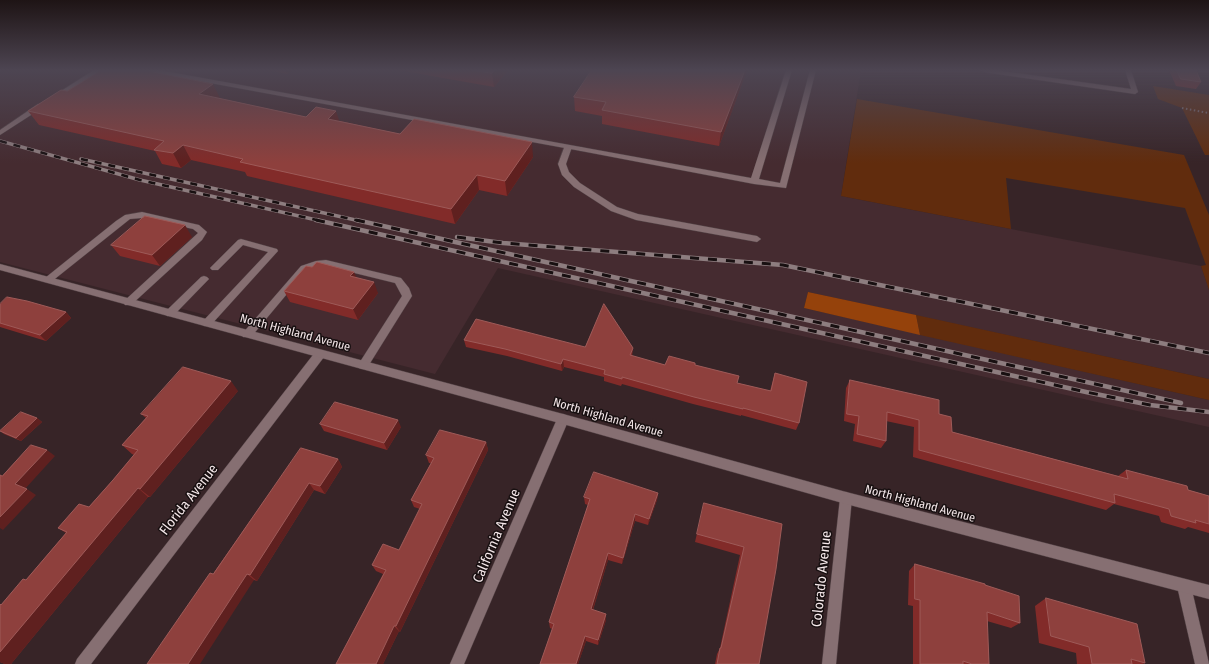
<!DOCTYPE html>
<html>
<head>
<meta charset="utf-8">
<style>
	body { margin:0 }
	canvas { display:block; background:#372427 }
</style>
</head>
<body>
<canvas width="1209" height="664"></canvas>
<script>
const ctx = document.querySelector('canvas').getContext('2d');
ctx.lineJoin = 'round';
function fill(path, color) {
  ctx.fillStyle = color;
  ctx.fill(path, 'evenodd');
}
function strokePath(path, color, width, dash) {
  ctx.strokeStyle = color;
  ctx.lineWidth = width;
  ctx.lineCap = dash ? 'butt' : 'round';
  ctx.setLineDash(dash || []);
  ctx.stroke(path);
}
function drawText(font, color, halo, rows, align = 'center') {
  ctx.font = font + ' "Fira Sans Condensed",sans-serif';
  ctx.lineWidth = 3;
  ctx.setLineDash([]);
  ctx.textBaseline = 'middle';
  ctx.strokeStyle = halo;
  ctx.fillStyle = color;
  for (const [text, x, y, turn = 0] of rows) {
    ctx.save();
    ctx.translate(x, y);
    ctx.rotate((+turn || 0) * Math.PI / 180);
    ctx.textAlign = isNaN(turn) ? turn : align;
    if (halo) ctx.strokeText(text, 0, 0);
    ctx.fillText(text, 0, 0);
    ctx.restore();
  }
}
fill(new Path2D(`
	M0,70H861L841,196L1201,266L1209,290V379L808,292L804,308L1209,400V427L498,268L435,374L0,262Z`), '#452b30');
fill(new Path2D(`
	M1153,86L1209,95V155H1205L1182,108L1158,99Z
	M857,99L1184,155L1209,215V290L1201,266L1206,265L1185,208L1006,178L1011,229L841,196Z
	M916,315L1209,379V400L920,335Z`), '#612c0d');
fill(new Path2D(`
	M808,292L916,315L920,335L804,308Z`), '#95420b');
const service = new Path2D(`
	M786,70H792L759,179L780,183L810,70H816L786,188L754,184L581,151L577,149L581,147L751,178Z
	M565,145H568L572,147L566,164L569,172L580,183L617,207L638,214L757,236L761,239L757,242L636,220L611,211L574,187L562,175L558,164Z
	M142,212L199,225L207,232L202,240L131,305H125L123,302L198,233L193,229L142,218L130,219L51,282H45L43,280L45,278L116,221L125,215Z
	M241,239L277,249L278,251L210,326H204L202,323L204,320L268,252L243,245L218,270H212L210,268L238,240Z
	M326,260L401,278L409,288L412,296L367,368L363,369L359,368L358,365L402,296L395,283L326,266L307,270L251,337H243L242,334L301,266L316,261Z
	M204,276L207,277L209,279L207,281L173,316H167L165,313L167,310L201,277Z`);
const minor = new Path2D(`
	M94,70H101L56,99L50,98Z
	M147,70H159L581,147L585,149L581,151L150,72Z
	M980,70H995L1131,89L1125,70H1131L1138,92L1135,94L983,72Z
	M38,104H41L45,106L0,135V130Z
	M320,350L324,351L325,354L324,357L91,664H75L77,659L316,351Z
	M563,414L567,416L569,419L464,664H450L557,419L559,416Z
	M846,492L850,494L852,498L836,664H822L840,498L842,494Z
	M1184,579L1189,581L1191,586L1209,664H1195L1177,586L1179,581Z`);
const tertiary = new Path2D(`
	M0,264L563,414L846,492L1209,585V599L846,504L563,424L0,270Z`);
strokePath(service, '#514144', 1);
strokePath(minor, '#514144', 1);
strokePath(tertiary, '#514144', 1);
strokePath(new Path2D(`
	M1182,108L1209,113`), '#867578', 2, [1.5, 2.5]);
fill(service, '#866f72');
fill(minor, '#866f72');
fill(tertiary, '#866f72');
const railFar1 = new Path2D(`
	M0,141L140,180L321,221
	M81,159L360,221`);
const rail = new Path2D(`
	M316,220L1086,392L1150,405L1209,412
	M356,220L1181,403
	M457,237L503,243L783,265L1209,353`);
strokePath(railFar1, '#8d7d7f', 3.5);
strokePath(rail, '#8d7d7f', 4.5);
strokePath(railFar1, '#181011', 2.5, [7]);
strokePath(rail, '#181011', 3, [9]);
fill(new Path2D(`
	M266,70H292L287,74Z
	M398,70H508L494,87Z
	M747,70L719,146L602,124V116L575,111L574,97Z
	M1169,70H1196L1201,82L1196,89L1176,86Z
	M67,91L220,98H219L306,117L340,121L400,134L533,157L507,196L479,190L455,224L247,176L245,172L191,160L181,168L162,164L155,151L39,125L28,111Z
	M192,237L160,266L120,256L111,245Z
	M357,278L378,293L358,320L290,302L284,291Z
	M0,304L66,312L71,318L46,341L0,327Z
	M464,340L585,347L633,348L632,356L665,365H695L737,383L770,391L775,373L799,423L796,430L741,415V416L693,404L622,384L621,386L604,381V377L564,367L562,371L507,356L466,347Z
	M850,380L939,414L952,432L1118,476L1126,470L1188,490L1209,496V533L1188,527L1185,529L1161,522L1159,516L1114,504L1106,510L913,457L914,427L886,421V441L881,448L853,441L855,424L844,421L846,388Z
	M238,391L150,497H148L11,664H5L0,662L1,605L26,580L66,533L58,528L89,507L113,480L134,455L132,454L122,445L146,418L141,414Z
	M37,418L42,422L21,441L4,434L0,431Z
	M320,424L401,427L387,450L324,431Z
	M486,442L488,450L400,632L399,631L383,664H336L383,574L376,571L372,565L399,550L420,509L414,507L411,500L431,463H429L426,455Z
	M301,448L338,459L342,467L325,494L314,490L257,581L254,580L213,574Z
	M658,493L657,500L648,525L635,521L622,564L608,560L593,610L606,614V620L598,645L586,641L578,664H540L552,629L550,628L549,622L588,505L585,504L584,497Z
	M704,503L782,524L759,664H715L717,654L720,648L740,555L695,542Z
	M915,564L985,585L1020,623L1011,628L987,621L989,664H913V606L908,605L909,571Z
	M1046,598L1145,663L1143,664H1077L1076,653L1039,643L1035,606Z`), '#822b29');
fill(new Path2D(`
	M285,70H292L287,74Z
	M495,70H508L494,87L492,73Z
	M745,70H747L719,146L721,132Z
	M213,84L220,98L206,108L199,94Z
	M336,111L341,126L328,119Z
	M532,142L533,157L507,196L505,181Z
	M183,145L191,160L181,168L173,153Z
	M477,175L479,190L455,224L451,209Z
	M185,225L192,237L160,266L152,255Z
	M354,272L359,283L350,276Z
	M374,282L378,293L358,320L353,309Z
	M66,312L71,318L46,341L40,335Z
	M563,359L564,367L562,371L561,364Z
	M231,381L238,391L150,497L140,489Z
	M37,418L42,422L21,441L16,438Z
	M398,420L401,427L387,450L384,443Z
	M486,442L488,450L400,632L396,626Z
	M47,450L55,456L24,490L15,484Z
	M338,459L342,467L325,494L320,486Z
	M309,483L314,490L257,581L250,575Z
	M138,488L148,497L11,664H5L0,662V652Z
	M27,489L36,495L3,530L0,528V517Z
	M658,493L657,500L648,525L649,519Z
	M635,514V521L622,564L623,558Z
	M608,553V560L591,615V609Z
	M247,574L254,580L200,664H188Z
	M606,614V620L598,645V640Z
	M394,626L399,631L383,664H376Z
	M585,636L586,641L578,664H576Z`), '#5f201f');
const building = new Path2D(`
	M102,70H143L213,84L199,94L306,117L316,107L336,111L328,119L400,134L414,119L532,142L505,181L477,175L451,209L240,162L243,159L183,145L173,153L154,150L164,141L28,111L61,90L67,91Z
	M472,70H495L492,73Z
	M592,70H745L721,132L602,110L606,102L574,97Z
	M1177,70H1196L1201,82L1181,79Z
	M145,216L185,225L152,255L111,245Z
	M317,262L354,272L350,276L374,282L353,309L284,291L306,266L312,267Z
	M7,297L27,301L66,312L40,335L0,323V304Z
	M604,304L633,348L630,355L665,365L669,356L695,363V365L739,376L737,383L771,391L775,373L807,382L799,423L743,408V409L694,397L622,377V379L604,374L605,370L563,359L561,364L505,349L464,340L476,319L585,347Z
	M183,367L231,381L140,489L138,488L0,652V604L1,605L23,579L26,580L67,532L58,528L79,504L89,507L113,480L138,450L122,445L148,416L141,414Z
	M850,380L939,400V414L951,417L952,432L1128,479L1126,470L1187,486L1188,490L1209,496V524L1195,520L1196,523L1171,516L1169,509L1114,494L1115,503L919,450V420L887,412L886,441L857,434L859,416L847,414Z
	M335,402L398,420L384,443L320,424Z
	M21,412L37,418L16,438L0,431Z
	M440,430L486,442L396,626H394L376,664H336L386,570L372,565L383,544L399,550L422,504L411,500L434,458L426,455Z
	M31,445L47,450L15,484L27,489L0,517V475L2,476Z
	M301,448L338,459L320,486L309,483L250,575L247,574L188,664H147L210,573L213,574Z
	M594,472L658,493L649,519L635,514L623,558L608,553L591,609L606,614L598,640L585,636L576,664H540L554,624L549,622L590,499L584,497Z
	M704,503L782,524L776,569L759,664H717L720,648H721L744,547L697,534Z
	M915,564L985,584V585L1019,596L1020,623L987,612L989,664H972L963,661V664H920V600L915,599Z
	M1046,598L1137,624L1145,663L1131,659L1132,664H1092L1089,647L1051,636Z`);
fill(building, '#8e403d');
strokePath(building, '#9e5a58', 1);
const sky = ctx.createLinearGradient(0, 0, 0, 163);
sky.addColorStop(0, '#1e1415');
sky.addColorStop(0.43, '#4d4552');
sky.addColorStop(1, '#4d455200');
ctx.fillStyle = sky;
ctx.fillRect(0, 0, 1209, 163);
drawText('12px', '#f5e8ea', '#181011', [
	["North Highland Avenue",295,333,15],
	["North Highland Avenue",608,418,16],
	["North Highland Avenue",920,504,15]
]);
drawText('14px', '#f5e8ea', '#181011', [
	["Florida Avenue",189,500,-52],
	["California Avenue",497,536,-67],
	["Colorado Avenue",822,579,-84]
]);
</script>
</body>
</html>
